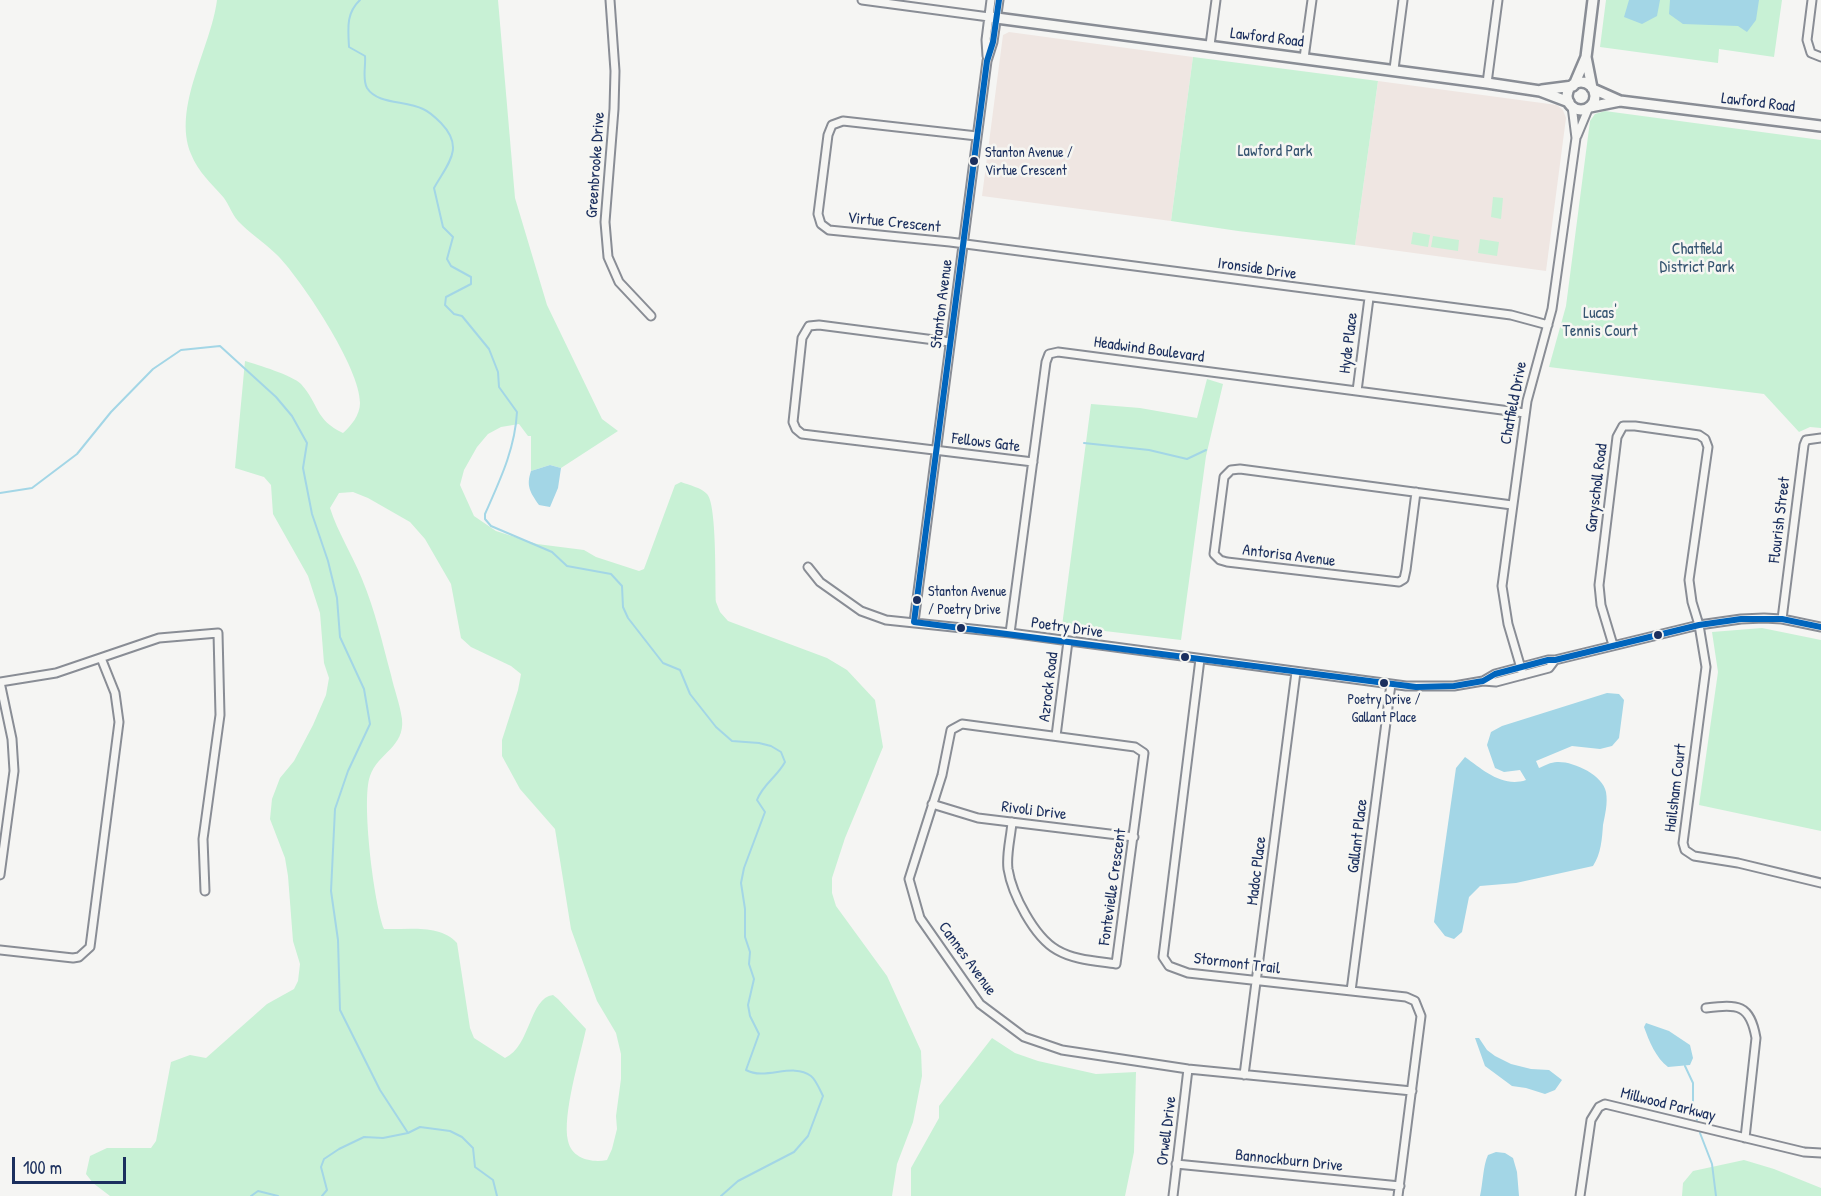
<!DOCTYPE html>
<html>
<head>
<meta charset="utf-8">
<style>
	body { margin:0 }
	#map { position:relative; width:1821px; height:1196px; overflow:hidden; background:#f5f5f3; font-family:"Patrick Hand",sans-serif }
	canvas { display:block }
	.scale { position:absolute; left:12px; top:1157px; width:114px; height:27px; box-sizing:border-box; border:3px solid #1b2f5e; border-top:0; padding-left:8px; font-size:18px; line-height:21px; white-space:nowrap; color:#1b2f5e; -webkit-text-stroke:4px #f6f6f2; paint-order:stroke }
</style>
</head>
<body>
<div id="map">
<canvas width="1821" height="1196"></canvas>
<div class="scale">100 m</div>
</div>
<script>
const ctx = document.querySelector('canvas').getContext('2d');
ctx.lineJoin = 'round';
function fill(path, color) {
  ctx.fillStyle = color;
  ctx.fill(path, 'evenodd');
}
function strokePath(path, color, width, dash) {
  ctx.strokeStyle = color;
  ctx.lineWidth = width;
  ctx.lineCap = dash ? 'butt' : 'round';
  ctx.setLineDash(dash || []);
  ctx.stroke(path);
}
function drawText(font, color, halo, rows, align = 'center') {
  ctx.font = font + ' "Patrick Hand",sans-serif';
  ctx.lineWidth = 5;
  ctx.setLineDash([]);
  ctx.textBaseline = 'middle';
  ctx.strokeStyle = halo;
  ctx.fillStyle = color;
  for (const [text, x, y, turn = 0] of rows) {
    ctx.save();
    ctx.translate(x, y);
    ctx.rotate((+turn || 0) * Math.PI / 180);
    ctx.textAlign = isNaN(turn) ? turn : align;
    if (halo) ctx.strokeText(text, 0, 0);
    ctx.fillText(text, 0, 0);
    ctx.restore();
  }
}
fill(new Path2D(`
	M1009,32L1193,57L1171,221L982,196L1003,35Z
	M1378,81L1557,105L1563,110L1566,118L1546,271L1355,245Z`), '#efe6e2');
fill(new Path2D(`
	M217,0H498L515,198L547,305L602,419L618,431L561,468L550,465L531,471V436H528L519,424L501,427L488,434L477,447L464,470L460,485L474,516L496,531L537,544L584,550L596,557L639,571L644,569L675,485L681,482C689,485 702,488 707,494C717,504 715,583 716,602L720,612L728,621L827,658L847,670L875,700L883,747L845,838L832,878V893L836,906L887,976L921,1051L922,1076L913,1122L897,1164L892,1196H110L93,1183L86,1174L90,1156L107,1148H151L156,1141L171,1062L190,1055L206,1058L267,1004L294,989L298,981L300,964L293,941L288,876L285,858L270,819L272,799L280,778L294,761L313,725L326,695L329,678L324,663L320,613L308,576L273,514L271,485L264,477L235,468L245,361C258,365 292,375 301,384C319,404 315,420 343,433C351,426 360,415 360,403C361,369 300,277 276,254C264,242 249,233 238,221C232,214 229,205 224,198C212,184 198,172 191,154C172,107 211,48 217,0ZM353,492L368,498L410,522L425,539L451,584L461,638L471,647L511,666L521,674L518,690L502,740V756L520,789L555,829L571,929L597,1001L616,1033L621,1054V1079L616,1116L617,1129L612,1149L607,1160C592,1163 572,1159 568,1141C562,1115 580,1057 586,1029L558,999L553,995C529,998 531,1046 505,1058L474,1038L470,1028L457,943C440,924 408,930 384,929C374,904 361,800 370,776C378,753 405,747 402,719C400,704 394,689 391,675C382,642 375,610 362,579C352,554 338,533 330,508L339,493Z
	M1606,0H1782L1774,57L1719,49L1718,63L1600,47Z
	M1193,57L1378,81L1355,245L1238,231L1171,221Z
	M1605,111L1821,140V428L1810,427L1799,432L1764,394L1549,367L1566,306L1590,121L1595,114Z
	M1493,197L1503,198L1501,219L1491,217Z
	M1413,232L1430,235L1428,247L1411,244Z
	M1433,236L1459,240L1458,251L1431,247Z
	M1480,239L1499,242L1497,256L1478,253Z
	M1207,379L1223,384L1206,456L1181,640L1062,626L1091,404L1140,408L1197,418Z
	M1762,628L1821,640V831L1699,805L1718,672L1712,632Z
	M992,1038L1015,1053L1038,1061L1096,1074L1136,1072L1134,1152L1125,1196H911V1168L939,1118V1106Z
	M1744,1160L1774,1169L1821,1188V1196H1682L1683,1183L1693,1171Z`), '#c8f1d5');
fill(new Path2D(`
	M1629,0H1660L1657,16L1642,24L1624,17Z
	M1670,0H1759L1756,20L1747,32L1738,26L1683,24L1669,14Z
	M550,465L561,468L558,488L550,507L539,505C530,492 526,486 531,471Z
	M1607,693L1619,694L1624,700L1619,738L1612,746L1600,749L1572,746L1536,761L1539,768C1544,766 1551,762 1557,762C1573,761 1603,775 1606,792C1608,803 1605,815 1603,825C1602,839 1601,854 1593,866L1516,883L1480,886L1469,897L1462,932L1454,939L1445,936L1434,922L1456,768L1465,757C1483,770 1503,788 1526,780L1520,770L1504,772L1495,768L1487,745L1491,732L1502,726Z
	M1646,1023L1669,1031L1690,1045L1693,1058L1690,1065L1668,1067C1656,1058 1649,1041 1644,1027Z
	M1475,1038H1479L1487,1050L1495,1056L1511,1064L1531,1069L1549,1070L1562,1080L1555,1090L1545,1094L1526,1088L1512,1086L1485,1066Z
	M1496,1152L1505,1153L1513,1158L1517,1172L1519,1196H1480C1483,1182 1483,1166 1488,1155Z`), '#a3d6e6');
strokePath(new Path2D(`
	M360,0C346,13 348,28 349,47L365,56C366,66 362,79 367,88C378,105 406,100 423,109C430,112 435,117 441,123C465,148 448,163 434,188L443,227L453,237L447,259L451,266L471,277V284L446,297L445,305L454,314L462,316L489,349L498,372L499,387L517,412C515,449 500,480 485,514V519L491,526L552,552L567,566L611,574L622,586L623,607L628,618L663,663L680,670L690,694L716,727L732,741L759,743L771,746L781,752L785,762C777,777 763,784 757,800L765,812L744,868L741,883L745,909V937L750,952L749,964L754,979L748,1005L750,1016L759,1034L746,1070C766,1081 792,1062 811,1076C816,1080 820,1090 823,1096L808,1136L794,1152L738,1181L721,1196
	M1084,443L1149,450L1187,459L1206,450
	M0,493L32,488L77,454L111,412L153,369L181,350L220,346L276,397L292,416L307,443L303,468L312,514L328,561L337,598L340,637L364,689L370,724L348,771L335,809L331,891L338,940L340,1010L380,1090L408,1133
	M1685,1066L1693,1083V1102L1697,1120
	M1700,1133L1712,1164L1716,1196
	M251,1196L258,1191L278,1196
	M322,1196L327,1190L321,1167L324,1159L339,1149L364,1137L383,1138L408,1133L420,1127L450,1131L462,1137L473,1148L475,1167L493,1180L497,1196`), '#a3d6e6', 2);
const street = new Path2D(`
	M610,0L615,71L614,109L605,222L608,257L619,282L651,316
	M862,0L989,17
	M1812,0L1807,40L1811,53L1821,57
	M1210,45L1216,0
	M987,56L986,40L991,0
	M1304,58L1312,0
	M1394,69L1403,0
	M1487,83L1498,0
	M977,136L843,121L832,125L828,135L818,214L821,224L829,230L950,242L1511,315L1548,325
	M1577,136L1589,107
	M950,342L819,325L809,326L802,338L793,422L796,429L802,434L1033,462
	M1357,391L1369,298
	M1416,492L1406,570L1404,579L1399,582L1227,562L1220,560L1214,554L1224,477L1231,470L1240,469L1512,505
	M808,567L820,582L861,611L886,620L1010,633L1406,686H1454L1483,681L1496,682L1549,668L1555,660
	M1782,619L1804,445L1806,440L1821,438
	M914,622L987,61L993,42L999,0
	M1010,633L1046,362L1049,354L1058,352L1525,413
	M1613,645L1601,605L1599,585L1617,437L1623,426H1635L1699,435L1705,439L1708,447L1689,580L1692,602L1699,625L1706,667L1683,843L1685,850L1694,856L1738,863L1821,883
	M1200,659L1163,957L1169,966L1188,973L1406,997L1415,1001L1421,1016L1398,1196
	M1523,675L1508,624L1502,586L1527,401L1552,309L1576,138L1572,106
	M1483,681L1495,674L1548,660H1555L1699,625L1741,619L1764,618L1782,619L1821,627
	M0,682L56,673L159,638L218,633L220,715L203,839L205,891
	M1056,736L1068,641
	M932,804L978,818L1134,837
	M1012,822C1011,837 1006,854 1008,869C1012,894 1034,937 1057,950C1074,960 1097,961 1116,964L1144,753L1135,747L962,724L951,730L942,775L909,879L920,918L980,1004L1024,1037L1062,1050L1188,1069L1412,1091
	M0,875L14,771L12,739L0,682
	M0,950L73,958L79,957L90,947L119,722L115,693L101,658
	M1351,991L1391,684
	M1706,1008C1738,1004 1750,1004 1756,1038L1745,1138
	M1244,1075L1296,672
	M1176,1164L1400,1186
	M1173,1196L1188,1069
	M1580,1196L1591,1120L1599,1107L1605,1104L1804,1152L1821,1153`);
const secondary = new Path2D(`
	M989,17L1487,83L1540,91L1569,102
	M1586,57L1592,88
	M1567 96a14 14 0 1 1 28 0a14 14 0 1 1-28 0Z
	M1574,85L1586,57L1593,0
	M1593,89L1620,101L1821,126
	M1542,90L1573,86
	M1590,107L1620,101`);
strokePath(street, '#898d95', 11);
strokePath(secondary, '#898d95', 14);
strokePath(street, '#f5f5f3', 7);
strokePath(secondary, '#f5f5f3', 9);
strokePath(new Path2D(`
	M999,0L993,42L987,61L914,622L1416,687L1454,686L1483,681L1495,674L1548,660H1555L1699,625L1741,619H1782L1821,627`), '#0065bd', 6);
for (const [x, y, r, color] of [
	[974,161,5,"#1b2f5e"],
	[917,600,5,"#1b2f5e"],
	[961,628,5,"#1b2f5e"],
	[1658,635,5,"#1b2f5e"],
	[1185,657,5,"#1b2f5e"],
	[1384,683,5,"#1b2f5e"]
]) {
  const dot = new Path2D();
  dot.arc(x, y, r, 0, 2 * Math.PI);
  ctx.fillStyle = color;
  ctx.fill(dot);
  strokePath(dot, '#f6f6f2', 2);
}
drawText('14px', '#1b2f5e', '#f6f6f2', [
	["Stanton Avenue /",985,153],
	["Virtue Crescent",985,171],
	["Stanton Avenue",928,592],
	["/ Poetry Drive",928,610],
	["Poetry Drive /",1384,700,"center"],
	["Gallant Place",1384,718,"center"]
], 'left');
drawText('16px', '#1b2f5e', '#f6f6f2', [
	["Lawford Road",1267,38,7],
	["Lawford Road",1758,103,7],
	["Greenbrooke Drive",596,165,-86],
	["Virtue Crescent",894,223,6],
	["Ironside Drive",1257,269,8],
	["Stanton Avenue",942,304,-83],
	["Hyde Place",1349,343,-83],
	["Headwind Boulevard",1149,350,8],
	["Chatfield Drive",1514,403,-79],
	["Fellows Gate",986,443,7],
	["Garyscholl Road",1597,488,-83],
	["Flourish Street",1780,520,-83],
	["Antorisa Avenue",1289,556,7],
	["Poetry Drive",1067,628,8],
	["Azrock Road",1049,687,-83],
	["Hailsham Court",1676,788,-83],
	["Rivoli Drive",1034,811,7],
	["Gallant Place",1358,836,-83],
	["Madoc Place",1257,871,-83],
	["Fontevielle Crescent",1113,887,-82],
	["Cannes Avenue",967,959,54],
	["Stormont Trail",1237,964,7],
	["Millwood Parkway",1668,1105,14],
	["Orwell Drive",1167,1131,-83],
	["Bannockburn Drive",1289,1161,6]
]);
drawText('16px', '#365571', '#f6f6f2', [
	["Lawford Park",1275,152],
	["Chatfield",1697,250],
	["District Park",1697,268],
	["Lucas'",1600,314],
	["Tennis Court",1600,332]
]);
</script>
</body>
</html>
